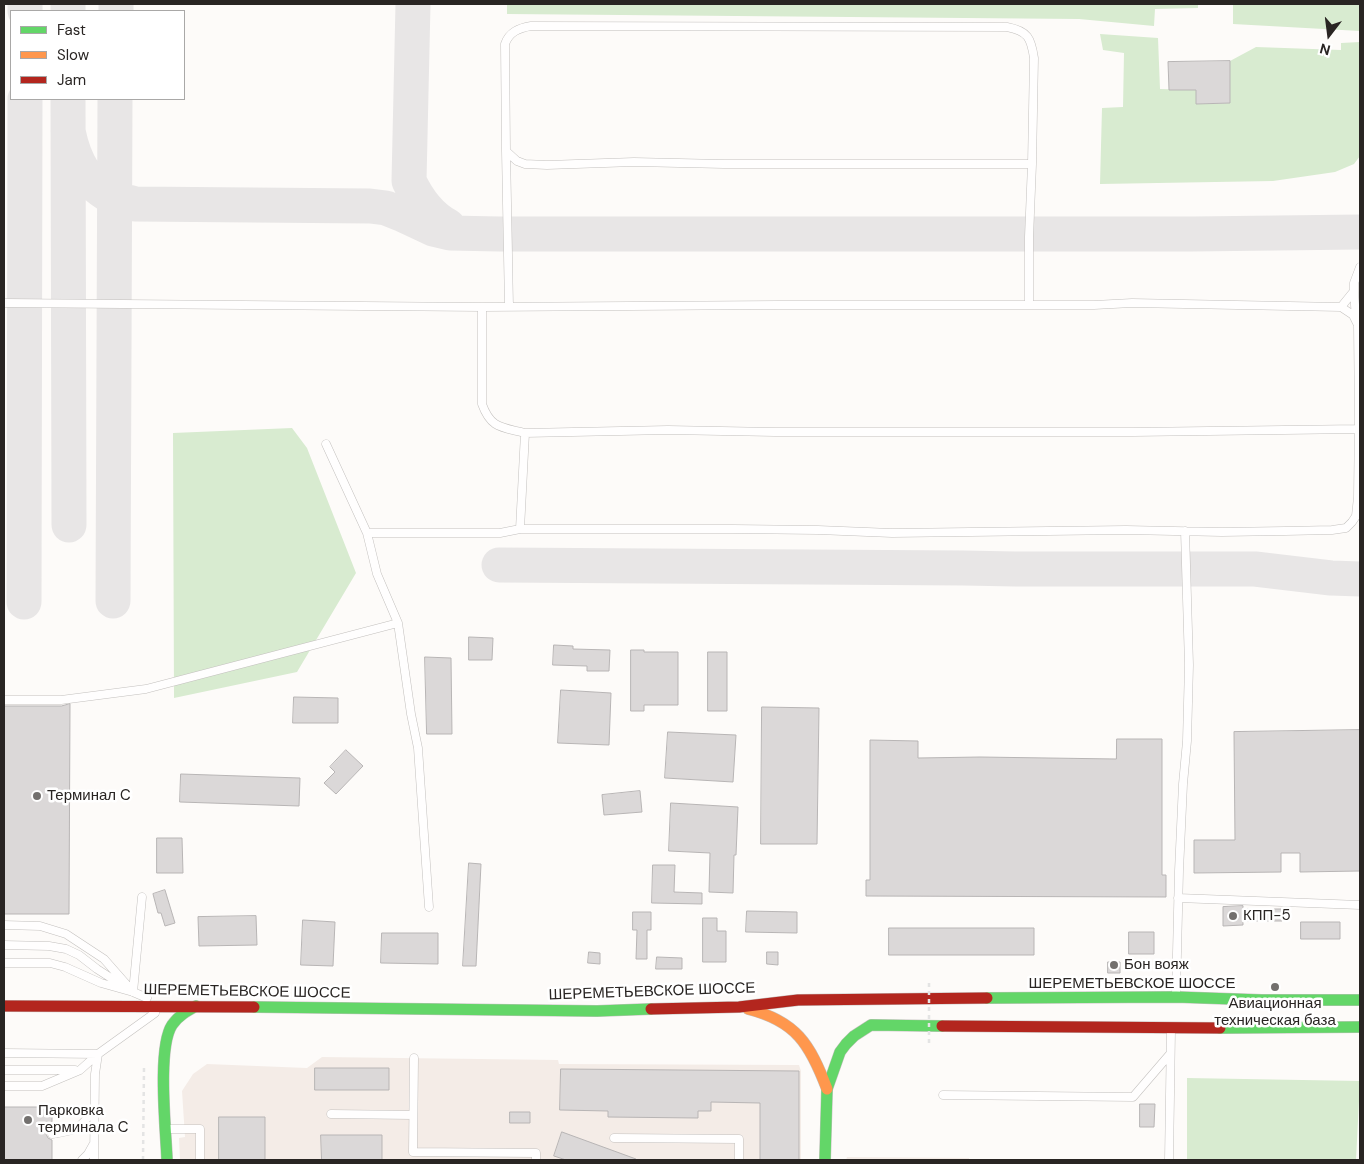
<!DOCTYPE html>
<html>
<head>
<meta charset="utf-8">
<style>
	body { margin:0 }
	#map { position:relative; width:1364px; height:1164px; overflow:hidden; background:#fdfbf9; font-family:"DM Sans",sans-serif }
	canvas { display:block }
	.frame { position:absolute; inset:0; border:5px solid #292523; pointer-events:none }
	.legend { position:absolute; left:10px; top:10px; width:175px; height:90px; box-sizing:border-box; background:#fff; border:1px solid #a9a8a7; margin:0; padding:6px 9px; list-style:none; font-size:15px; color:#292523 }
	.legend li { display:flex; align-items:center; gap:10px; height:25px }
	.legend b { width:25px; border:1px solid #a9a8a7 }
	.north { position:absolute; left:1304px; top:10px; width:50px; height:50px; -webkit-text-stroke:4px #fff; paint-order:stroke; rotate:195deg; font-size:14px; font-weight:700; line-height:20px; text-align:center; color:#292523 }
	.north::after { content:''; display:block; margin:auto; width:18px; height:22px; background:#292523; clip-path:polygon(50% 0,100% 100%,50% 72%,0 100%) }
</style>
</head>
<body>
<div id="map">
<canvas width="1364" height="1164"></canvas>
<div class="frame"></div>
<ul class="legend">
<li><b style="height:6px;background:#63d668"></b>Fast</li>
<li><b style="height:6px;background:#ff974d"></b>Slow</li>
<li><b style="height:6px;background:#b3261e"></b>Jam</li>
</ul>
<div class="north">N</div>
</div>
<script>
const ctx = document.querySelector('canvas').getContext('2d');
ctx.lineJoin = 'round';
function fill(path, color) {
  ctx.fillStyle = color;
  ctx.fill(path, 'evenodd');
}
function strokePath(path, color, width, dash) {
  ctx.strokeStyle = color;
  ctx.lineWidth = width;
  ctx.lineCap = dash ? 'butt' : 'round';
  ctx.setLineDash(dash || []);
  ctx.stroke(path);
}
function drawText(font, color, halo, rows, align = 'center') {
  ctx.font = font + ' "DM Sans",sans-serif';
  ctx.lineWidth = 5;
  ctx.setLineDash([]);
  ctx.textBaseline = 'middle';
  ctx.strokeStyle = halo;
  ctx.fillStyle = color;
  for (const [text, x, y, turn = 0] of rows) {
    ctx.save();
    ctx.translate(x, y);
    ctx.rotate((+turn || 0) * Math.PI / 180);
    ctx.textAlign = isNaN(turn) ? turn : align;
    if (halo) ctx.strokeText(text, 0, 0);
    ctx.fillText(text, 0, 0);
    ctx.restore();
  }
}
fill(new Path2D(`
	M322,1057L558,1060L559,1064L799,1065L801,1071V1160H180L179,1138L185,1137L182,1091L193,1074L207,1064L307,1068Z
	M847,1157L969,1158V1160H846Z`), '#f4ece7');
fill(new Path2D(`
	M507,4H1198V8L1155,9L1154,26L1079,19L507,14Z
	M1233,4H1360V31L1233,24Z
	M1100,34L1158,38L1160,89L1196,90V104L1230,103V61L1256,47L1341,50V43L1360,42V156L1354,164L1335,172L1273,181L1100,184L1102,108L1123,107L1124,53L1103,50Z
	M292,428L307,448L356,573L297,672L174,698L173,433Z
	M1187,1078L1360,1081L1356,1160H1187Z`), '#d8ebd0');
strokePath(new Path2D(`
	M25,4V11
	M68,4V11
	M413,4L409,181C418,200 429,216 448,226
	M116,11V4
	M68,99L69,525
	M68,131C74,161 86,185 116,199C121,201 129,202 135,204L370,206L386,208L401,214L433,229L450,233L499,234H1193L1360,232
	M499,565L964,568L1015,569H1255L1331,578L1360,579
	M113,601L115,99
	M24,602L25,99`), '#e8e6e6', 35);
const building = new Path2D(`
	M1230,61V103L1196,104V90H1169L1168,62Z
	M469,637L493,638L492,660H469Z
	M554,645L573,646V649L610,650L609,671H587V666L553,665Z
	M631,650H644V652H678V705H644V711H631Z
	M708,652H727V711H708Z
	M425,657L451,658L452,734H427Z
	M561,690L611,693L609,745L558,743Z
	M294,697L338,698V723H293Z
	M70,704L69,914H4V706H61Z
	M762,707L819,708L817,844H761Z
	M1360,730V871L1300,872V853H1281V872L1194,873V840H1235L1234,732Z
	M668,732L736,735L733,782L665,778Z
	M1117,739H1162V875H1166V897L866,896V880H870V740L918,741V758L980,757L1116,759Z
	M346,750L363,766L336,794L324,783L335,772L330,767Z
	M181,774L300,778L299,806L180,802Z
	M640,791L642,812L604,815L602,795Z
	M671,803L738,807L736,855H734L733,893L709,892L710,853L669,851Z
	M157,838H182L183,873H157Z
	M469,863L481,864L476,966H463Z
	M653,865H675L674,892L702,893V904L652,903Z
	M165,890L175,923L165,926L161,913H158L153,894Z
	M1243,906V909H1281L1282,921H1243V925L1223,926V907Z
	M747,911L797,912V933L746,932Z
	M633,912H651V930H647V959H636L637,930H633Z
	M256,916L257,945L199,946L198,917Z
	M703,918H717V931H726V962H703Z
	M303,920L335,922L333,966L301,965Z
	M1301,922H1340V939H1301Z
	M889,928H1034V955H889Z
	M1129,932H1154V954H1129Z
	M382,933H438V964L381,963Z
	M589,952L600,953V964L588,963Z
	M767,952H778V965L767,964Z
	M657,957L682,958V969H656Z
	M1108,962H1120V973H1108Z
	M315,1068H389V1090H315Z
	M561,1069L799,1071V1160H760V1103L711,1102V1111H698V1118L608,1117V1111L560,1110Z
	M1140,1104H1155L1154,1127H1140Z
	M4,1107H52V1128L48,1130L46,1134L48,1138L52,1140V1160H4Z
	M510,1112H530V1123H510Z
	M219,1117H265V1160H219Z
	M562,1132L636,1159L635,1160H566L554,1156Z
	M321,1135H382V1160H322Z`);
fill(building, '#dbd8d8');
strokePath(building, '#b8b5b5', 1);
const lane = new Path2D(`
	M506,151L509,307
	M1354,291L1356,319
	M4,303L482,307V404C491,429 502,427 525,433L520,529L500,533H367L326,444
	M1029,305V237L1032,164H724L634,162L547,165L525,164L517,161L506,151L505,44C509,32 519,28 531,26L1007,27C1028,31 1031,38 1034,58L1032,164
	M482,307L778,305H1094L1132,303L1341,307L1353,315L1358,325L1359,420L1358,497L1356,516L1352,522L1346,528L1332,530L1285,531L1222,532L1126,530L892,533L818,530L733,529H520
	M1341,307L1354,291V283L1360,267
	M525,433L668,430L775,432H1133L1359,429
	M367,533L377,574L398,623L411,714L418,748L429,907
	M4,700H61L146,689L398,623
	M1178,898L1360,905
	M4,925L40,926L66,934L104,959L133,992
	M4,945L49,946L66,949L79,955L97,969L125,987
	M4,963H50L65,967L101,983L133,992L147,998
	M133,992L142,897
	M1176,994L1179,871L1183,784L1187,741L1189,665L1185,531
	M4,1053L98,1054L95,1074L94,1160
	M414,1058L413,1152L536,1153V1160
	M4,1070H75
	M4,1086H42L80,1070L98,1054L155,1013
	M943,1095L1133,1097L1170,1054
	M331,1114L413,1115
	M168,1129H200V1160
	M52,1134C74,1131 80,1130 93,1110
	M614,1138L739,1139V1160
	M82,1160L88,1154L93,1145
	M1169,1160L1171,1030`);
const fast = new Path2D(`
	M987,998L1176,997L1262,1000H1360
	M254,1007L597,1011L651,1009
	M1220,1028L1360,1027
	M167,1160C166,1131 157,1048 172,1025C178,1016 187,1011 196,1006
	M825,1160L827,1089L840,1052L846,1044L854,1036L871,1025L942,1026`);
const slow = new Path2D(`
	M748,1009C796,1021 810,1044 827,1089`);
const jam = new Path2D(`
	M4,1006L254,1007
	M651,1009L739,1007L798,1000L987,998
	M942,1026L1220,1028`);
strokePath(lane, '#c3c0be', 9);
strokePath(fast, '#c3c0be', 12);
strokePath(slow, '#c3c0be', 12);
strokePath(jam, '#c3c0be', 12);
strokePath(new Path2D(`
	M143,1160L144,1068`), '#e4e4e4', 2.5, [4, 4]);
strokePath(lane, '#fffefe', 8);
strokePath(fast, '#63d668', 11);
strokePath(slow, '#ff974d', 11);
strokePath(jam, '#b3261e', 11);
strokePath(new Path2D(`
	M929,1043V980`), '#e4e4e4', 2.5, [4, 4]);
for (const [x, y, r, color] of [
	[37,796,5,"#73706e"],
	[1233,916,5,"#73706e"],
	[1114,965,5,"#73706e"],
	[1275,987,5,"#73706e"],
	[28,1120,5,"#73706e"]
]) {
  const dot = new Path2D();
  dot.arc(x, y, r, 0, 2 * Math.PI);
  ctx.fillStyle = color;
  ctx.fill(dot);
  strokePath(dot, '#fff', 2);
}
drawText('15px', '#292523', '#fff', [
	["Терминал C",47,796],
	["КПП-5",1243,916],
	["Бон вояж",1124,965],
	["Авиационная",1275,1004,"center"],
	["техническая база",1275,1021,"center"],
	["Парковка",38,1111],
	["терминала C",38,1128]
], 'left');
drawText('15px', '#292523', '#fff', [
	["ШЕРЕМЕТЬЕВСКОЕ ШОССЕ",1132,984],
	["ШЕРЕМЕТЬЕВСКОЕ ШОССЕ",247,992,1],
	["ШЕРЕМЕТЬЕВСКОЕ ШОССЕ",652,992,-2]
]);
</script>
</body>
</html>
